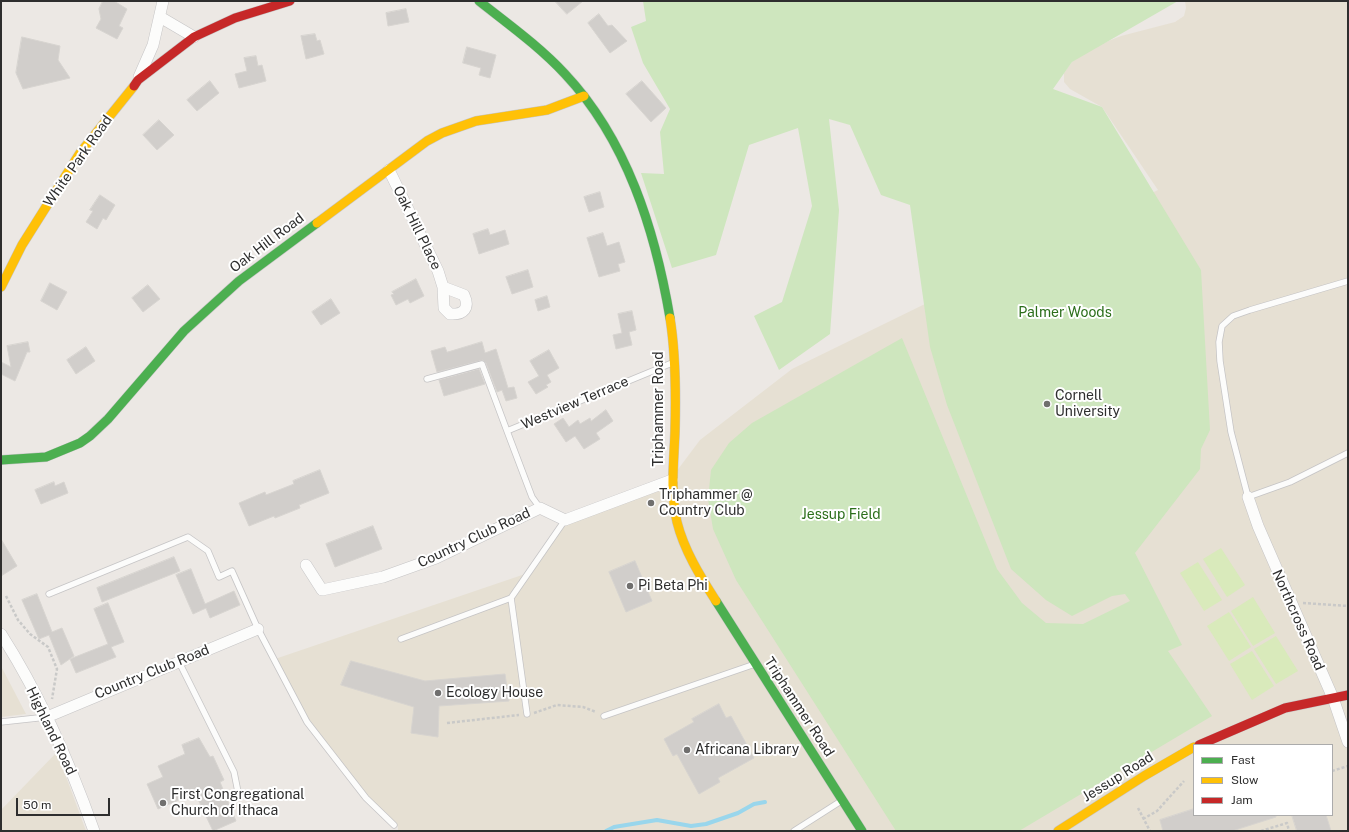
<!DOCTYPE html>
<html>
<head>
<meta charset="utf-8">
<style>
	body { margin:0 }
	#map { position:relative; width:1349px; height:832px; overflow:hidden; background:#ece8e4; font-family:"Public Sans",sans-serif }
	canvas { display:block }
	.frame { position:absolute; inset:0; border:2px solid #2e2e2e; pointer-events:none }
	.legend { position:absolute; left:1193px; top:744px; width:140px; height:72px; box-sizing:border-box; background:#fff; border:1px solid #ababab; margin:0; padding:5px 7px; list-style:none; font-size:12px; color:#2e2e2e }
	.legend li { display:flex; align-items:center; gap:8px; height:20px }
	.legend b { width:20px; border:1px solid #ababab }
	.scale { position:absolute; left:16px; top:798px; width:94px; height:18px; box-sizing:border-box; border:2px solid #2e2e2e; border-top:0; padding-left:5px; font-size:12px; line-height:14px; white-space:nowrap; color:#2e2e2e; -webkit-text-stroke:3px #fff; paint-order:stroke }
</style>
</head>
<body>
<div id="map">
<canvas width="1349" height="832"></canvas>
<div class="frame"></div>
<ul class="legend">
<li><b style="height:5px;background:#4caf50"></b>Fast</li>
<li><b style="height:5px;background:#ffc107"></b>Slow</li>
<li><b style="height:5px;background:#c62828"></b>Jam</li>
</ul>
<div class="scale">50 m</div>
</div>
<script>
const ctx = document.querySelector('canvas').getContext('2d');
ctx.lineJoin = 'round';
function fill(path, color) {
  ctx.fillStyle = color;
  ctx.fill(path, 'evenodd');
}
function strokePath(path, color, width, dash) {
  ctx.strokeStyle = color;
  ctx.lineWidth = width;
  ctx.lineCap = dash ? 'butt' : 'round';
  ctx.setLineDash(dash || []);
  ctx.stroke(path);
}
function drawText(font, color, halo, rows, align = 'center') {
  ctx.font = font + ' "Public Sans",sans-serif';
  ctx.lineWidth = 4;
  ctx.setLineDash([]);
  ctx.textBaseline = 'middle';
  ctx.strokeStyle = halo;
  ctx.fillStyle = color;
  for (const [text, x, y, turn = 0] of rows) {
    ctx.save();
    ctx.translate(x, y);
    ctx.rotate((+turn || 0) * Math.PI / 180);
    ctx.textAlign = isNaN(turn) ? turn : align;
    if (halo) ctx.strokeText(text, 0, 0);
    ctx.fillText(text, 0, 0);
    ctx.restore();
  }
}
fill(new Path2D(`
	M1185,1H1348V831H398V827L363,792L307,718L275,659L528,573L567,518L673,476L700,440L792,369L1158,190L1102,107L1070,89L1064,82V73L1072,62L1088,49L1121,36L1175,22L1184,16L1186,8ZM1194,745H1332V815H1194Z
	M1,666L26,714L1,717Z
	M57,752L86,831H1V810Z`), '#e6e0d3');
fill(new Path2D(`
	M643,1H1178L1072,62L1053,89L1102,107L1201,270L1210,430L1201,449L1200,469L1135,553L1182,645L1168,651L1212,716L1019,831H896L736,580L713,529L708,499L711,470L729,443L752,423L902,338L997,569L1022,603L1046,623L1083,624L1130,601L1125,594L1112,596L1072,616L1046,600L1011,569L947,405L930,347L910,205L881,195L850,125L829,119L839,210L830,334L779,370L754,316L782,302L812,206L798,128L749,145L716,255L672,268L641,173L664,174L660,132L670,109L643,63L631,27L646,21Z`), '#cee6be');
fill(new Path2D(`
	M1221,548L1245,585L1227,597L1203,559Z
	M1198,562L1222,600L1204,611L1180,573Z
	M1253,597L1275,633L1253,646L1231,611Z
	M1229,612L1251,647L1229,661L1207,626Z
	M1276,636L1298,671L1276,684L1254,649Z
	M1252,651L1274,686L1252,700L1230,664Z`), '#d9eabb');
strokePath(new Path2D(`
	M606,831L614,827L657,820L691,826L706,824L738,813L754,804L765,802`), '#99d6ec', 4);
const building = new Path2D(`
	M103,1H114L127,9L119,26L123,28L117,39L96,28L101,19L99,9Z
	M555,1H583L567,14Z
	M406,9L409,22L388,26L386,13Z
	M599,14L608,26L612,25L627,41L610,53L588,23Z
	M315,34L317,41L320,40L324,54L306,59L301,36Z
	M22,37L60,46L58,60L70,78L23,89L16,73Z
	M467,47L496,55L490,78L479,75L481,68L463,63Z
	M256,56L258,66L262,65L266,81L239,88L235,74L247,71L244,58Z
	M210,81L219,93L197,111L187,100Z
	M642,81L666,108L651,122L626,94Z
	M159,120L174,135L157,150L143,135Z
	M600,192L604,207L589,212L584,197Z
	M100,195L115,205L106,220L103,218L97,229L86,222L93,211L90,210Z
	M488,229L490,235L505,230L509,244L479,254L473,234Z
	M603,233L607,246L619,242L625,262L618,264L620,271L599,277L587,238Z
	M528,270L533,287L512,294L506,277Z
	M416,279L424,296L410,303L408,299L396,305L391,295L394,294L392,292Z
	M50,283L67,292L57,310L41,301Z
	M148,285L160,299L143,312L132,298Z
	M547,296L550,307L538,311L535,300Z
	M331,299L340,313L321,325L312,312Z
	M632,311L636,330L629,332L632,345L616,349L613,335L622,333L618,314Z
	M28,342L30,352H27L15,381L1,374V362L11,367L7,346Z
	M482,342L485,353L496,349L508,388L514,387L517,398L506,401L502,390L497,392L486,363L483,360L437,372L431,351L445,347L447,352Z
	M86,347L95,361L76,374L67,360Z
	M549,350L559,368L547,375L551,382L546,385L548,387L536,394L528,382L539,376L530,361Z
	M479,369L485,384L444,396L439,380Z
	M606,410L613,421L596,433L600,439L584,449L575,436L566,442L554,424L563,418L569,427L578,420L580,424L590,418L591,421Z
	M320,470L329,493L299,505L300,508L275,518L274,516L249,526L239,503L265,492L266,495L294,484L293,481Z
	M54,482L55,486L64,482L68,493L41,504L35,490Z
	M373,526L382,549L335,567L326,544Z
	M1,539L17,566L1,576Z
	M174,557L180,571L102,602L97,588Z
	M635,561L652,601L626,612L609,572Z
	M191,569L205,604L234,591L240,605L210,618L206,608L193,614L176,575Z
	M37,594L52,632L62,628L74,656L61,665L49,635L39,639L22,600Z
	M108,603L124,642L111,647L116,657L76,673L70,659L108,644L94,609Z
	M351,661L425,681L505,674L509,701L439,706L438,737L411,733L414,707L341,685Z
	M719,704L726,718L731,716L754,758L718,778L720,782L699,794L677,754L673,756L664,739L694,722L692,719Z
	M199,738L210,757L213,756L224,780L220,782L236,821L213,831L195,793L158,809L147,784L163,777L158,766L185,754L182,745Z
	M1194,809V815H1276V817L1232,831H1163L1160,820Z
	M1292,815H1326L1331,831H1297Z`);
fill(building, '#d1cecb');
strokePath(building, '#d7d4d0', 1);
const lane = new Path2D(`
	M1348,281L1250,310L1233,316L1222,326L1219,342L1220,361L1231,432L1248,497L1290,482L1348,453
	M427,379L482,364L507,431
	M540,508L532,497L507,431L672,363
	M49,594L188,537L208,551L219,577L232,571L258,629L307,722L366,798L394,825
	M511,598L527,714
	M401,639L511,598L565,520
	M179,662L234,772L238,792
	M604,716L755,664
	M1,722L47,717
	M794,831L841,801`);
const street = new Path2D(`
	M160,17L194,37
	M139,77L153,45L163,1
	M389,170L438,271L443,287
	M443,287L464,295C470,308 464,315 450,314L444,308Z
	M1248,497L1258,526L1333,698L1348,742
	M306,565L322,590L383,577L436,558L540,508L565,520L672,480
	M1,634C40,695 70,763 94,831
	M47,717L258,629`);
const fast = new Path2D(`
	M479,1C508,24 539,46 565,74C627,140 655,230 670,318
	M1,460L46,457L80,443L90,436L108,419L184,331L239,281L317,223
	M716,601L862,831`);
const slow = new Path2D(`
	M317,223L427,141L442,133L476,121L547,110L584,96
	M1,287L22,245L80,153L134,86
	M670,318C676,355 676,393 675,431C674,461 670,492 677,522C684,550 700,576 716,601
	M1058,831L1144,776L1194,747`);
const jam = new Path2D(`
	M134,86L138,80L194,37L235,18L290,1
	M1199,745L1285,708L1348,695`);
strokePath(lane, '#c5c4c5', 7);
strokePath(street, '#c5c4c5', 12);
strokePath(fast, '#c5c4c5', 10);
strokePath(slow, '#c5c4c5', 10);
strokePath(jam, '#c5c4c5', 10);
strokePath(new Path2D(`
	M6,596L18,620L30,634L48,647L57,669L52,699
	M1303,603L1348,606
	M534,713L557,705L583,707L596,712
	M447,723L519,715
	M1332,771L1348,766
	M1138,808L1150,831
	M1143,819L1157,811L1184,781
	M1261,831L1287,823L1289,831`), '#c9c9c8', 2.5, [3, 2]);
strokePath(lane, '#fcfcfb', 5.5);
strokePath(street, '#fcfcfb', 11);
strokePath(fast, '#4caf50', 9);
strokePath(slow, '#ffc107', 9);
strokePath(jam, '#c62828', 9);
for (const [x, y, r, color] of [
	[1047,404,4,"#706f6e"],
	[651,503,4,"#706f6e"],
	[630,586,4,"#706f6e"],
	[438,693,4,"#706f6e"],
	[687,750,4,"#706f6e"],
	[163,803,4,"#706f6e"]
]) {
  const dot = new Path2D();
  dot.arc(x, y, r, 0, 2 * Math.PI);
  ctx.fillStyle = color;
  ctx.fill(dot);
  strokePath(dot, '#fff', 1.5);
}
drawText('14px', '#2e2e2e', '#fff', [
	["White Park Road",78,161,-55],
	["Oak Hill Place",417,228,64],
	["Oak Hill Road",267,243,-37],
	["Westview Terrace",575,403,-23],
	["Triphammer Road",659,409,-90],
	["Country Club Road",474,538,-25],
	["Northcross Road",1298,620,66],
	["Country Club Road",152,672,-22],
	["Triphammer Road",799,707,57],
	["Highland Road",51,731,64],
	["Jessup Road",1118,777,-32]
]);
drawText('14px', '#2c6e1b', '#fff', [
	["Palmer Woods",1065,313],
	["Jessup Field",841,515]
]);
drawText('14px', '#2e2e2e', '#fff', [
	["Cornell",1055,396],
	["University",1055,412],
	["Triphammer @",659,495],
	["Country Club",659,511],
	["Pi Beta Phi",638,586],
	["Ecology House",446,693],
	["Africana Library",695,750],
	["First Congregational",171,795],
	["Church of Ithaca",171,811]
], 'left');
</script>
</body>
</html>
